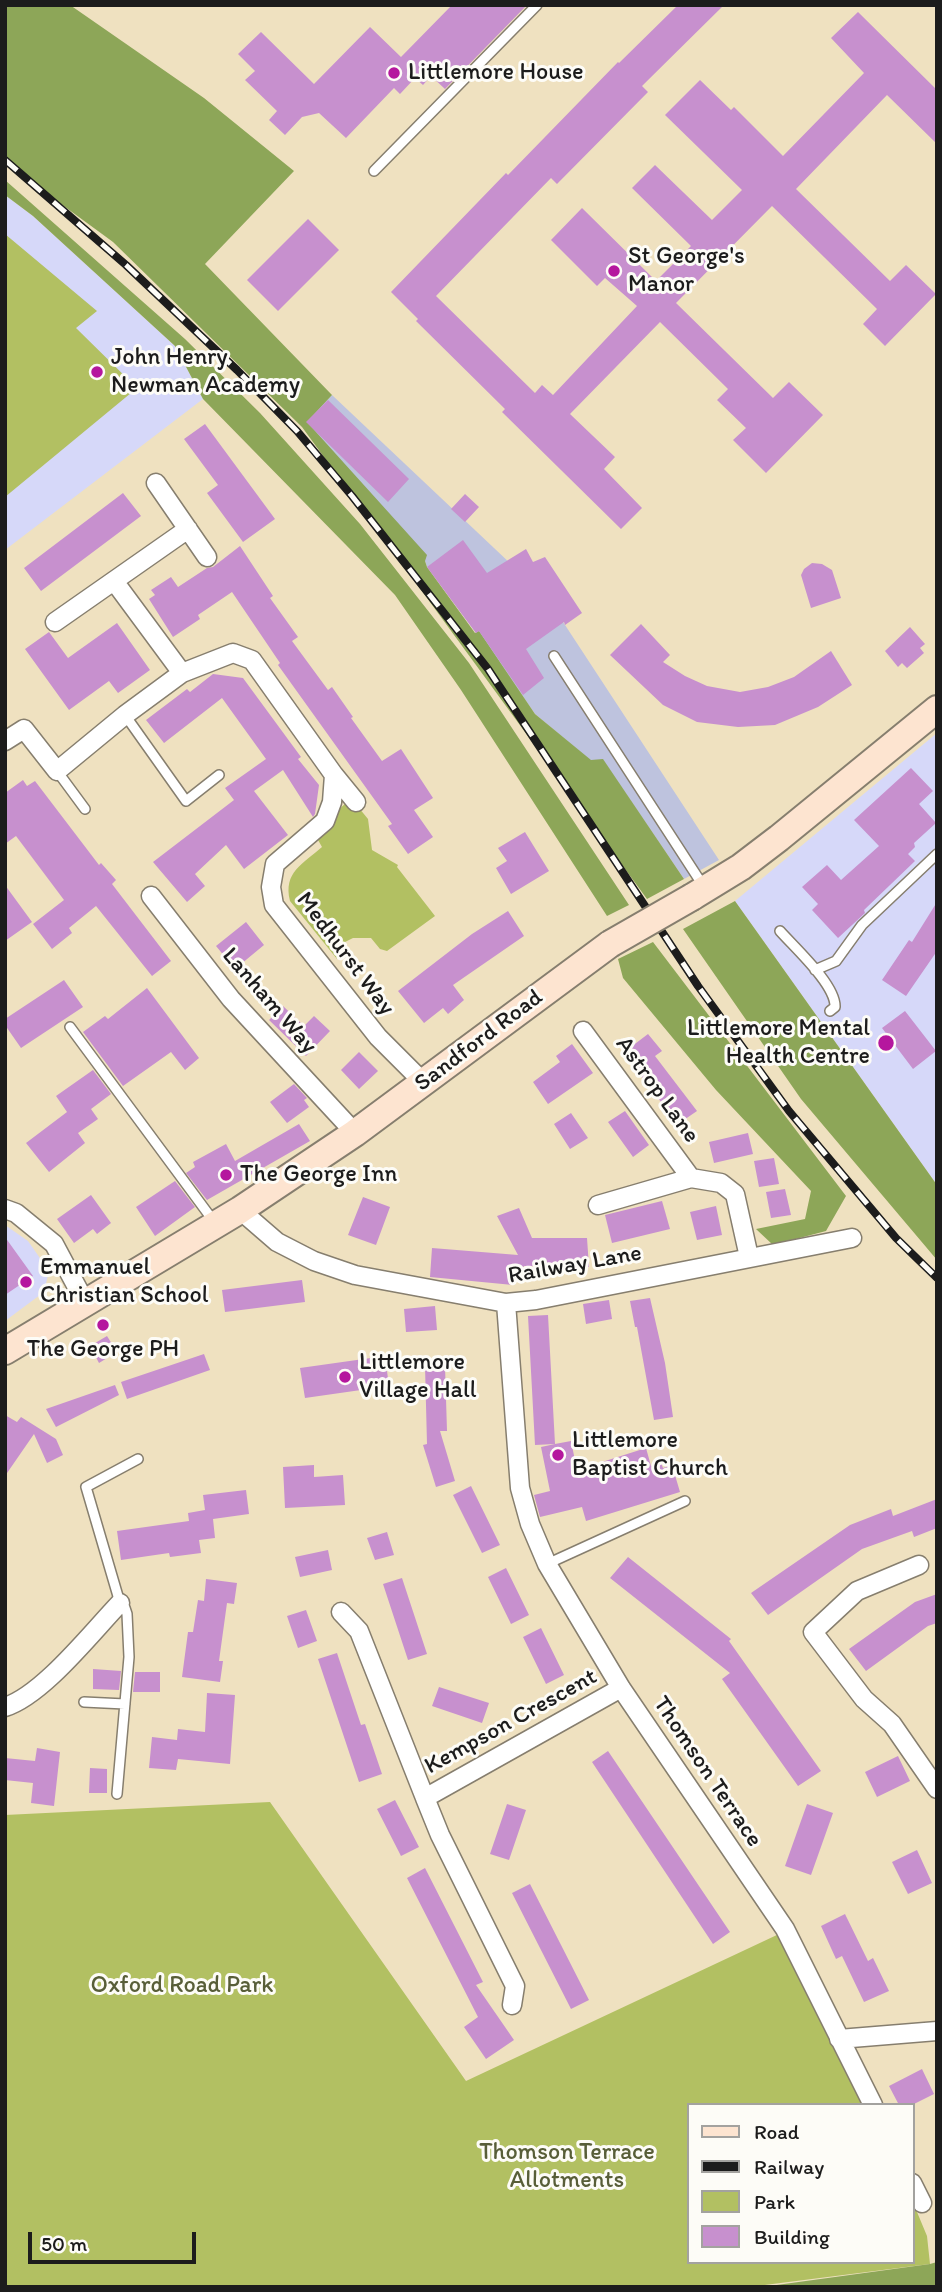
<!DOCTYPE html>
<html>
<head>
<meta charset="utf-8">
<style>
	body { margin:0 }
	#map { position:relative; width:942px; height:2292px; overflow:hidden; background:#efe1c0; font-family:Itim,sans-serif }
	canvas { display:block }
	.frame { position:absolute; inset:0; border:7px solid #1c1c1c; pointer-events:none }
	.legend { position:absolute; left:687px; top:2103px; width:228px; height:161px; box-sizing:border-box; background:#fdfcf7; border:2px solid #a3a29f; margin:0; padding:9px 12px; list-style:none; font-size:21px; color:#1c1c1c }
	.legend li { display:flex; align-items:center; gap:14px; height:35px }
	.legend b { width:35px; border:2px solid #a3a29f }
	.scale { position:absolute; left:28px; top:2232px; width:168px; height:32px; box-sizing:border-box; border:4px solid #1c1c1c; border-top:0; padding-left:9px; font-size:21px; line-height:24px; white-space:nowrap; color:#1c1c1c; -webkit-text-stroke:5px #fdfcf7; paint-order:stroke }
</style>
</head>
<body>
<div id="map">
<canvas width="942" height="2292"></canvas>
<div class="frame"></div>
<ul class="legend">
<li><b style="height:9px;background:#fde4d0"></b>Road</li>
<li><b style="height:9px;background:#1c1c1c"></b>Railway</li>
<li><b style="height:19px;background:#b2c062"></b>Park</li>
<li><b style="height:19px;background:#c790ce"></b>Building</li>
</ul>
<div class="scale">50 m</div>
</div>
<script>
const ctx = document.querySelector('canvas').getContext('2d');
ctx.lineJoin = 'round';
function fill(path, color) {
  ctx.fillStyle = color;
  ctx.fill(path, 'evenodd');
}
function strokePath(path, color, width, dash) {
  ctx.strokeStyle = color;
  ctx.lineWidth = width;
  ctx.lineCap = dash ? 'butt' : 'round';
  ctx.setLineDash(dash || []);
  ctx.stroke(path);
}
function drawText(font, color, halo, rows, align = 'center') {
  ctx.font = font + ' Itim,sans-serif';
  ctx.lineWidth = 6;
  ctx.setLineDash([]);
  ctx.textBaseline = 'middle';
  ctx.strokeStyle = halo;
  ctx.fillStyle = color;
  for (const [text, x, y, turn = 0] of rows) {
    ctx.save();
    ctx.translate(x, y);
    ctx.rotate((+turn || 0) * Math.PI / 180);
    ctx.textAlign = isNaN(turn) ? turn : align;
    if (halo) ctx.strokeText(text, 0, 0);
    ctx.fillText(text, 0, 0);
    ctx.restore();
  }
}
fill(new Path2D(`
	M5,195L33,216L175,346L203,399L5,550Z
	M937,733V1185L735,901Z
	M5,1225L28,1241L49,1271L44,1292L5,1321Z`), '#d6d8f9');
fill(new Path2D(`
	M332,395L548,599L719,860L684,879L603,760L591,761L535,714L478,631L476,633L427,567L425,561L306,422Z`), '#bec3de');
fill(new Path2D(`
	M5,234L97,311L76,328L137,388L5,497Z
	M346,803L348,807L359,808L368,819L372,850L398,865L397,867L435,916L387,951L380,949L371,938H353L345,942L337,959L290,901C283,872 303,864 322,847L318,840C331,829 332,814 346,803Z
	M270,1802L466,2081L779,1934L865,2105H688V2262H912V2200L927,2236L930,2264L749,2287H5V1815Z`), '#b2c062');
fill(new Path2D(`
	M5,5H70L204,98L294,171L205,264L332,395L307,422L427,555L425,561L427,567L475,633L479,631L535,714L591,760L603,759L684,879L647,899L302,427L113,242L5,163Z
	M5,180L185,339L260,413L360,524L469,663L629,905L607,916L461,690L395,595L203,399L175,346L33,216L5,195Z
	M735,901L937,1185V1260L801,1099L683,929Z
	M653,942L846,1196L826,1231L773,1245L756,1229L805,1219L811,1191L716,1090L623,978L618,959Z
	M937,2262V2287H762L930,2264Z`), '#8da658');
fill(new Path2D(`
	M452,5H527L445,89L431,76L423,85L415,78L400,94L394,88L346,138L319,113L302,117L285,135L269,120L277,111L245,80L255,71L238,54L261,32L314,84L370,27L401,57Z
	M678,5H724L642,86L648,92L557,184L551,178L436,296L535,393L542,385L553,395L637,306L605,278L597,286L551,240L582,208L656,281L691,246L632,188L655,165L712,220L742,190L665,115L700,80L731,110L734,107L783,156L864,73L831,38L858,12L937,90V144L887,95L796,189L890,281L906,265L936,294L885,346L863,324L877,309L772,206L676,303L773,398L789,382L823,415L766,473L733,440L746,428L717,400L728,389L660,322L570,414L615,457L604,469L642,508L621,529L502,412L505,409L416,321L418,319L391,292L506,173L508,175L618,62L619,63Z
	M308,219L339,250L278,311L247,280Z
	M328,400L409,479L388,502L306,422Z
	M205,424L275,519L243,542L207,493L218,485L184,439Z
	M123,493L141,516L41,591L24,568Z
	M465,494L479,507L465,522L451,509Z
	M463,540L487,573L526,549L533,562L545,557L582,613L565,625L564,622L526,649L544,678L523,695L479,631L476,633L427,567Z
	M240,546L273,596L270,598L298,637L292,641L328,690L332,687L353,717L351,718L382,761L401,749L433,798L414,810L433,837L408,854L388,826L392,824L278,665L280,663L232,592L198,615L200,619L173,637L149,599L155,595L151,590L171,577L178,587L207,568L213,567Z
	M812,563L822,564L832,570L841,598L811,608L801,575L804,569Z
	M117,623L150,670L118,693L109,681L69,710L25,649L49,632L68,658Z
	M641,624L670,655L663,662L685,676L707,686L740,692L768,687L794,677L831,651L852,685L818,707L775,725L738,727L697,722L663,705L610,655Z
	M910,627L925,644L920,648L924,653L907,668L902,663L898,667L885,651Z
	M213,674L243,678L301,757L298,759L319,785L315,814L313,817L283,770L254,791L288,835L244,869L226,845L195,874L205,886L187,902L153,862L234,800L225,788L266,759L222,698L164,743L146,720L187,689L190,692Z
	M911,768L933,791L919,804L936,823L914,843L915,847L908,854L915,861L864,910L865,913L838,938L812,910L818,904L802,887L827,865L841,880L879,846L854,820Z
	M23,780L27,786L35,781L99,865L101,863L116,880L112,884L171,961L152,976L96,906L69,928L72,933L52,949L33,924L64,900L16,836L5,844V793Z
	M525,832L549,871L511,894L496,868L507,861L498,848Z
	M5,885L32,922L5,941Z
	M937,902V951L906,996L882,980L909,940L912,942Z
	M508,911L524,936L453,985L464,1000L448,1014L443,1008L424,1023L398,991L472,934Z
	M246,922L264,945L235,969L216,946Z
	M64,980L83,1007L21,1048L5,1025V1019Z
	M147,988L199,1058L185,1070L171,1052L123,1086L83,1032L105,1016L108,1019Z
	M283,1006L304,1026L314,1016L330,1031L306,1056L269,1020Z
	M905,1011L936,1051L913,1069L882,1028Z
	M648,1034L662,1051L655,1056L697,1111L678,1124L623,1053Z
	M572,1044L593,1073L548,1104L533,1082L560,1062L556,1056Z
	M359,1052L378,1071L359,1089L341,1070Z
	M93,1070L111,1094L91,1109L98,1119L78,1133L85,1143L49,1172L26,1143L67,1112L56,1096Z
	M294,1084L307,1098L304,1100L309,1107L287,1123L270,1102Z
	M625,1111L649,1145L633,1157L608,1122Z
	M571,1113L588,1138L570,1149L554,1124Z
	M299,1124L310,1141L207,1200L186,1173L195,1167L193,1162L226,1144L235,1161Z
	M748,1133L753,1154L714,1163L709,1142Z
	M774,1158L779,1184L759,1187L754,1161Z
	M175,1181L195,1207L155,1236L136,1207Z
	M785,1189L791,1215L771,1218L766,1192Z
	M91,1195L111,1223L97,1234L93,1229L74,1243L57,1219Z
	M363,1197L390,1207L376,1245L348,1235Z
	M662,1201L670,1229L612,1243L605,1215Z
	M716,1206L722,1235L697,1240L690,1212Z
	M519,1208L532,1238H587L589,1267L524,1266L513,1285L430,1277L432,1248L518,1255L497,1216Z
	M5,1237L33,1276L5,1295Z
	M302,1280L305,1302L225,1312L222,1290Z
	M650,1298L665,1363L673,1417L654,1420L637,1327H635L630,1301Z
	M609,1300L612,1319L586,1324L583,1304Z
	M435,1306L437,1330L406,1332L404,1309Z
	M548,1315L555,1444L571,1441L577,1470L646,1448L651,1466L661,1463L663,1468L672,1465L680,1492L586,1521L582,1507L540,1517L534,1495L550,1491L541,1447L555,1444L535,1445L528,1316Z
	M107,1336L117,1352L99,1363L90,1346Z
	M204,1354L210,1370L127,1399L121,1382Z
	M385,1356L389,1386L305,1398L300,1368Z
	M425,1366H445L447,1431H440L455,1481L436,1487L423,1445L427,1444Z
	M115,1385L119,1395L56,1427L46,1409Z
	M5,1415L17,1422L21,1417L56,1439L63,1455L47,1463L34,1434L5,1476Z
	M314,1465V1477L343,1475L345,1505L285,1508L283,1467Z
	M471,1486L500,1545L482,1553L453,1495Z
	M246,1490L249,1514L213,1519L215,1538L199,1540L201,1553L170,1557L169,1553L121,1560L117,1531L189,1521L188,1513L205,1510L203,1495Z
	M937,1499V1528L914,1537L912,1531L862,1549L768,1615L751,1593L850,1525L891,1509L893,1516Z
	M387,1532L394,1555L375,1560L367,1538Z
	M328,1550L332,1570L300,1577L295,1557Z
	M628,1557L731,1639L729,1641L821,1771L798,1786L722,1679L730,1673L610,1578Z
	M506,1568L529,1615L511,1624L488,1577Z
	M402,1578L427,1654L408,1660L383,1584Z
	M206,1579L237,1583L234,1604L227,1603L219,1661H223L220,1682L182,1677L188,1632H193L198,1600L204,1601Z
	M937,1594V1623L928,1626L866,1671L849,1649L915,1602Z
	M306,1610L317,1641L298,1648L287,1616Z
	M541,1628L564,1675L546,1684L523,1637Z
	M337,1653L361,1725L365,1724L382,1774L359,1782L318,1659Z
	M93,1669L121,1671L119,1690L93,1689Z
	M135,1672H160V1692H133Z
	M439,1687L489,1703L482,1723L432,1706Z
	M207,1693L235,1695L230,1764L178,1759L176,1770L149,1768L152,1737L177,1740L178,1729L205,1732Z
	M37,1748L60,1752L54,1806L31,1803L33,1783L5,1780V1758L35,1761Z
	M608,1751L730,1932L713,1944L592,1762Z
	M898,1756L910,1781L877,1797L865,1772Z
	M90,1768L107,1769V1793H89Z
	M395,1800L419,1847L401,1856L377,1809Z
	M507,1804L526,1810L509,1860L490,1854Z
	M807,1804L833,1813L811,1875L785,1866Z
	M917,1850L932,1883L908,1894L892,1862Z
	M425,1868L483,1982L476,1985L514,2040L486,2059L464,2027L478,2017L407,1878Z
	M530,1884L589,2000L571,2009L512,1893Z
	M845,1914L868,1961L873,1958L889,1991L864,2002L842,1956L836,1959L821,1926Z
	M922,2069L934,2094L912,2105H899L889,2086Z`), '#c790ce');
const lane = new Path2D(`
	M374,171L537,5
	M554,656L704,887
	M125,715L186,801L219,775
	M57,771L85,809
	M780,931C795,948 836,985 835,1007L830,1011
	M815,970L836,961L862,925L937,854
	M70,1027L215,1223
	M547,1564L685,1501
	M84,1702L125,1704
	M117,1794L129,1657L127,1614L125,1608L120,1603L86,1487L138,1459`);
const street = new Path2D(`
	M156,483L207,557
	M114,581L182,673
	M55,622L188,529
	M5,741L24,729L57,771L125,715L182,673L233,653L252,660L334,775L332,802L325,821L275,864L271,887L274,905L378,1037L424,1083
	M334,775L356,802
	M151,896L231,999L355,1133
	M583,1031L691,1178L721,1183L735,1194L749,1257
	M598,1205L691,1178
	M5,1209L16,1213L54,1244L86,1304
	M240,1210L277,1242L314,1261L355,1275L506,1303L536,1300L852,1238
	M506,1303L520,1488L530,1524L547,1564L621,1688L785,1929L873,2105
	M919,1565L857,1591L813,1632L864,1699L892,1724L937,1789
	M341,1612L359,1631L425,1798
	M5,1707C43,1695 92,1632 120,1603
	M512,2005L515,1986L440,1835L425,1798L621,1688
	M839,2039L937,2031
	M912,2183L922,2203`);
const secondary = new Path2D(`
	M692,897L741,867L779,838L937,709
	M5,1351L240,1210L355,1133L610,944`);
strokePath(lane, '#867e6e', 12);
strokePath(street, '#867e6e', 21);
strokePath(secondary, '#867e6e', 30);
strokePath(lane, '#fff', 9);
strokePath(street, '#fff', 18);
strokePath(secondary, '#fde4d0', 26);
const rail = new Path2D(`
	M5,160L126,265L237,370L297,431L352,496L488,669L698,986L789,1111L896,1238L937,1278`);
strokePath(rail, '#1c1c1c', 8);
strokePath(rail, '#fdfcf7', 5, [16]);
const secondaryBridge = new Path2D(`
	M610,944L692,897`);
strokePath(secondaryBridge, '#867e6e', 30, []);
strokePath(secondaryBridge, '#fde4d0', 26);
for (const [x, y, r, color] of [
	[394,73,7,"#b5179e"],
	[614,271,7,"#b5179e"],
	[97,372,7,"#b5179e"],
	[886,1043,9,"#b5179e"],
	[226,1175,7,"#b5179e"],
	[26,1282,7,"#b5179e"],
	[103,1325,7,"#b5179e"],
	[345,1377,7,"#b5179e"],
	[558,1455,7,"#b5179e"]
]) {
  const dot = new Path2D();
  dot.arc(x, y, r, 0, 2 * Math.PI);
  ctx.fillStyle = color;
  ctx.fill(dot);
  strokePath(dot, '#fdfcf7', 2.5);
}
drawText('24px', '#1c1c1c', '#fdfcf7', [
	["Littlemore House",408,73],
	["St George's",628,257],
	["Manor",628,285],
	["John Henry",111,358],
	["Newman Academy",111,386],
	["Littlemore Mental",870,1029,"right"],
	["Health Centre",870,1057,"right"],
	["The George Inn",240,1175],
	["Emmanuel",40,1268],
	["Christian School",40,1296],
	["The George PH",103,1350,"center"],
	["Littlemore",359,1363],
	["Village Hall",359,1391],
	["Littlemore",572,1441],
	["Baptist Church",572,1469]
], 'left');
drawText('24px', '#1c1c1c', '#fdfcf7', [
	["Medhurst Way",345,954,53],
	["Lanham Way",269,1001,49],
	["Sandford Road",479,1041,-37],
	["Astrop Lane",657,1090,54],
	["Railway Lane",575,1265,-10],
	["Kempson Crescent",511,1722,-29],
	["Thomson Terrace",707,1772,56]
]);
drawText('24px', '#585e38', '#fdfcf7', [
	["Oxford Road Park",182,1986],
	["Thomson Terrace",567,2153],
	["Allotments",567,2181]
]);
</script>
</body>
</html>
